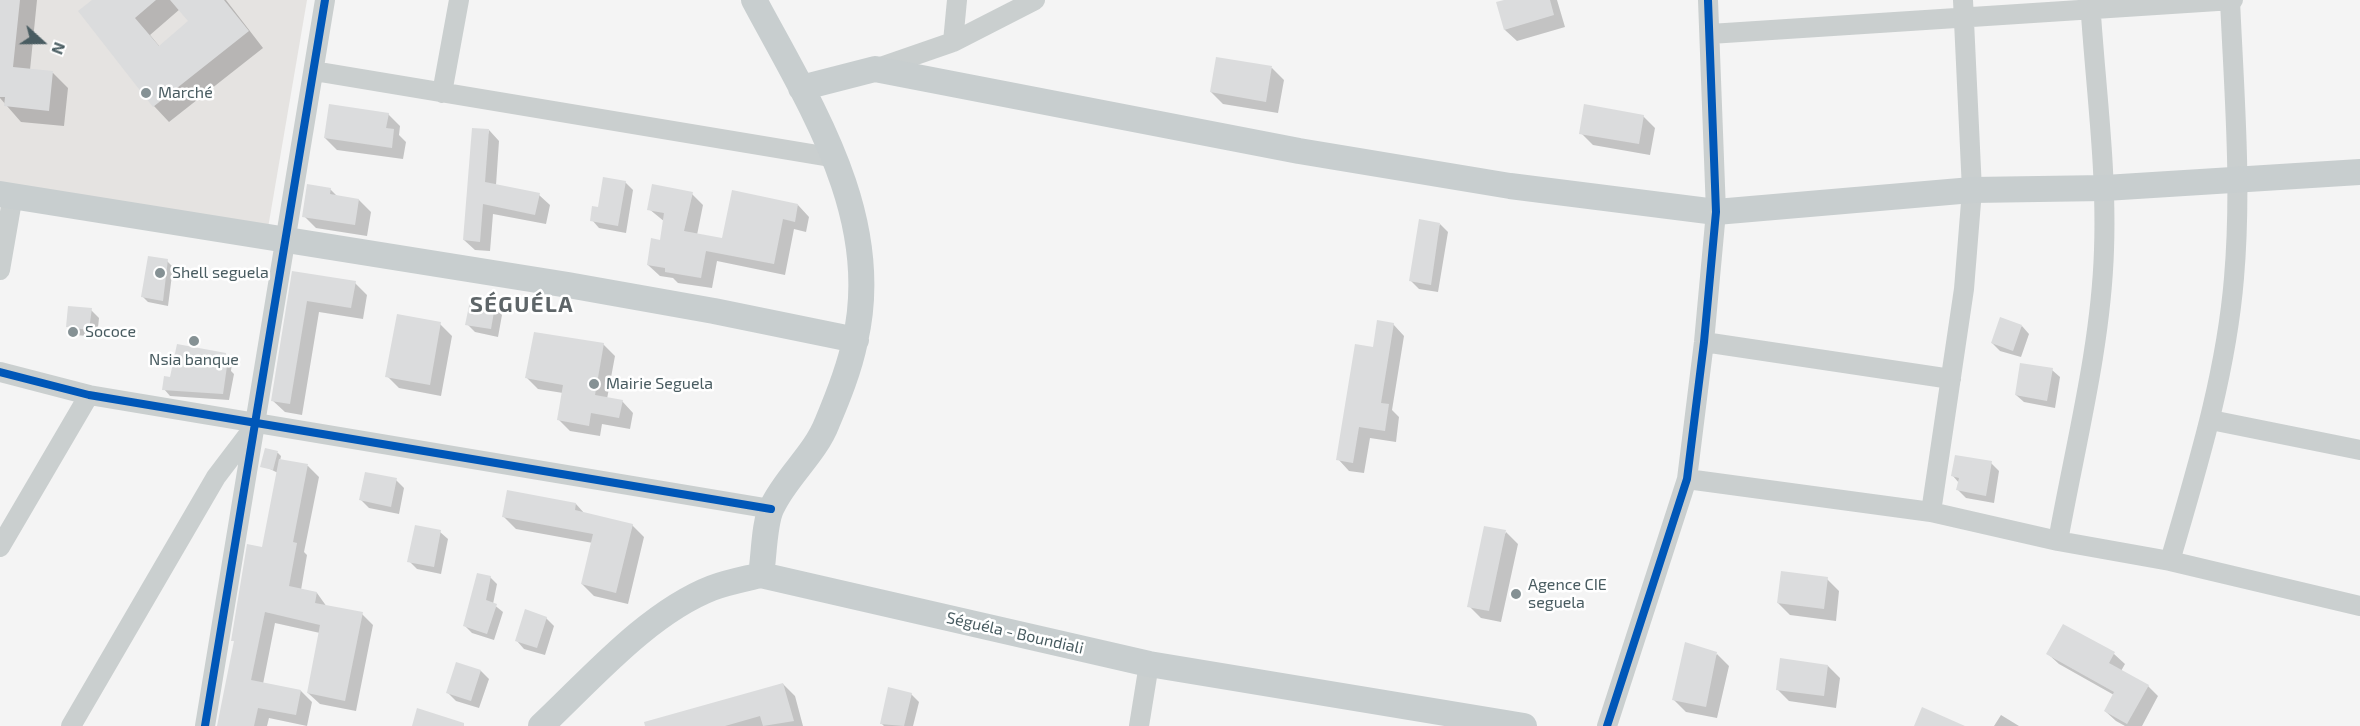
<!DOCTYPE html>
<html>
<head>
<meta charset="utf-8">
<style>
	body { margin:0 }
	#map { position:relative; width:2360px; height:726px; overflow:hidden; background:#f4f4f4; font-family:"Exo 2",sans-serif }
	canvas { display:block }
	.north { position:absolute; left:12px; top:12px; width:60px; height:60px; -webkit-text-stroke:4px #fff; paint-order:stroke; rotate:111deg; font-size:16px; font-weight:700; line-height:24px; text-align:center; color:#495c61 }
	.north::after { content:''; display:block; margin:auto; width:21px; height:27px; background:#495c61; clip-path:polygon(50% 0,100% 100%,50% 72%,0 100%) }
</style>
</head>
<body>
<div id="map">
<canvas width="2360" height="726"></canvas>
<div class="north">N</div>
</div>
<script>
const ctx = document.querySelector('canvas').getContext('2d');
ctx.lineJoin = 'round';
function fill(path, color) {
  ctx.fillStyle = color;
  ctx.fill(path, 'evenodd');
}
function strokePath(path, color, width, dash) {
  ctx.strokeStyle = color;
  ctx.lineWidth = width;
  ctx.lineCap = dash ? 'butt' : 'round';
  ctx.setLineDash(dash || []);
  ctx.stroke(path);
}
function drawText(font, color, halo, rows, align = 'center') {
  ctx.font = font + ' "Exo 2",sans-serif';
  ctx.lineWidth = 5;
  ctx.setLineDash([]);
  ctx.textBaseline = 'middle';
  ctx.strokeStyle = halo;
  ctx.fillStyle = color;
  for (const [text, x, y, turn = 0] of rows) {
    ctx.save();
    ctx.translate(x, y);
    ctx.rotate((+turn || 0) * Math.PI / 180);
    ctx.textAlign = isNaN(turn) ? turn : align;
    if (halo) ctx.strokeText(text, 0, 0);
    ctx.fillText(text, 0, 0);
    ctx.restore();
  }
}
fill(new Path2D(`
	M0,0H307L268,228L0,185Z`), '#e5e3e1');
fill(new Path2D(`
	M0,0H37L30,70L53,73L68,88L64,126L21,122L0,98Z
	M95,0H226L263,48L169,122L154,106ZM180,9L190,22L160,47L150,35Z
	M1509,0H1557L1565,27L1517,41L1505,30Z
	M1272,68L1284,80L1278,113L1223,104L1211,92Z
	M388,114L400,126L399,135L406,142L403,159L337,150L325,138Z
	M1643,116L1655,128L1650,155L1593,145L1581,133Z
	M489,130L499,141L496,185L539,195L550,205L546,224L493,214L490,251L475,250L464,240Z
	M625,182L633,190L626,233L599,228L592,220Z
	M330,189L338,197L359,200L371,212L367,236L316,228L304,216Z
	M692,194L703,205L697,235L723,239L798,205L809,217L806,232L794,229L785,275L717,261L712,288L678,283L673,278L660,276L648,265L661,241L665,222L649,209Z
	M1440,224L1448,232L1438,292L1419,289L1411,281Z
	M167,261L173,267L168,306L148,302L142,296Z
	M294,273L355,283L367,295L363,319L319,312L302,415L285,412L272,400Z
	M495,307L502,315L498,337L475,332L467,324Z
	M91,310L99,318L97,337L76,335L68,327Z
	M440,324L452,336L441,396L399,388L387,376Z
	M1393,324L1404,336L1392,410L1399,417L1396,442L1370,438L1364,473L1349,471L1338,459L1374,349Z
	M2022,326L2029,334L2021,357L2000,351L1992,343Z
	M603,344L615,356L607,399L622,401L633,413L630,429L602,424L600,436L570,431L559,420L563,393L538,389L527,378Z
	M225,355L232,362L231,371L234,374L229,400L170,396L164,389Z
	M2052,370L2060,377L2055,408L2024,402L2016,395Z
	M266,449L278,453L281,456L280,461L308,466L319,477L304,552L307,555L301,590L317,593L327,607L362,614L373,625L356,711L320,704L308,693L320,633L275,623L263,684L301,691L312,702L307,726L269,718L267,726H218L235,643L233,640L263,549L278,473L262,465Z
	M1991,463L1999,471L1994,503L1966,498L1958,490L1959,483L1953,476Z
	M396,480L404,488L399,514L369,508L361,500Z
	M576,504L585,514L632,525L644,537L628,604L594,596L582,584L593,543L516,529L504,517Z
	M440,532L448,539L441,574L417,569L409,561Z
	M1506,532L1518,544L1501,622L1481,618L1469,606Z
	M490,577L497,584L493,604L503,612L494,640L472,633L465,626Z
	M1827,579L1839,591L1836,621L1790,615L1778,603Z
	M546,618L554,626L545,655L524,649L517,641Z
	M2064,626L2114,654L2125,664L2121,671L2148,686L2158,696L2142,726H2125L2116,721L2105,711L2114,695L2059,664L2048,654Z
	M1717,654L1729,666L1717,718L1686,712L1674,700Z
	M457,664L481,671L489,679L479,708L456,701L448,693Z
	M1828,666L1840,678L1836,708L1789,701L1777,689Z
	M783,684L795,696L803,726H660Z
	M911,694L919,702L913,726H884L881,723Z
	M2001,715L2019,726H1994Z`), '#0003');
fill(new Path2D(`
	M0,0H20L13,67L53,71L49,111L4,106L5,97H0Z
	M92,0H156L135,18L159,46L188,21L170,0H224L249,31L153,107L78,11Z
	M1504,0H1550L1554,15L1504,30L1496,2Z
	M1216,57L1272,66L1266,102L1210,92Z
	M329,104L389,113L386,128L394,129L392,148L324,138Z
	M1584,104L1644,115L1639,144L1579,134Z
	M472,128L489,129L485,182L540,193L535,215L483,204L480,242L463,240Z
	M603,177L626,181L618,226L590,221L592,206L598,207Z
	M307,184L331,188L330,194L359,199L355,225L302,217Z
	M652,184L693,192L684,231L722,238L732,190L798,204L795,222L783,219L774,264L706,251L701,278L665,272V268L647,265L651,238L660,240L664,213L647,210Z
	M1419,219L1440,223L1431,285L1409,281Z
	M148,256L168,259L163,301L141,297Z
	M292,271L356,281L351,308L307,301L290,404L271,401Z
	M470,301L495,306L491,329L465,325Z
	M68,306L92,308L89,330L66,327Z
	M397,314L441,322L430,385L385,377Z
	M2000,317L2022,325L2013,351L1991,343Z
	M1377,320L1394,323L1381,403L1389,404L1385,431L1359,427L1353,463L1336,460L1355,344L1373,347Z
	M534,332L604,343L595,395L623,400L619,418L591,413L589,426L557,420L563,385L525,378Z
	M177,344L226,353L224,365L227,366L223,394L162,390L164,376L170,377Z
	M2020,363L2053,368L2047,401L2015,395Z
	M265,448L278,451L273,470L260,467Z
	M1955,455L1992,461L1986,496L1956,490L1959,478L1951,476Z
	M279,459L308,464L293,542L297,543L289,586L317,592L315,603L363,612L345,701L307,693L320,625L265,612L251,680L301,690L296,715L258,708L254,726H217L234,641H231L247,544L262,547Z
	M365,472L397,478L391,507L359,500Z
	M507,490L576,503L575,510L633,524L616,593L581,584L593,534L502,517Z
	M415,525L441,530L434,567L407,562Z
	M1484,526L1506,530L1489,611L1467,607Z
	M1781,571L1828,577L1824,609L1777,603Z
	M477,573L491,576L486,600L497,604L487,634L463,626Z
	M525,609L547,617L537,648L515,641Z
	M2063,624L2115,652L2109,663L2149,685L2127,724L2104,711L2114,692L2046,654Z
	M1685,642L1717,652L1706,707L1672,700Z
	M1780,658L1828,665L1824,696L1776,690Z
	M456,662L481,670L471,701L446,693Z
	M783,683L794,721L763,726L760,716L725,726H645L644,722Z
	M888,687L912,693L904,726L880,724Z
	M1922,707L1965,726H1914Z
	M417,708L464,723V726H412Z`), '#dbdcdd');
strokePath(new Path2D(`
	M1710,34L2233,0
	M953,42L957,0
	M875,69L953,42L1035,0
	M314,71L836,158
	M442,93L459,0
	M0,270L13,195
	M1704,342L1951,379
	M0,372L89,395L771,509
	M2211,420L2360,450
	M1687,479L1931,512L2058,541L2170,561L2360,606
	M1931,512L1964,289L1972,190L1963,0
	M2058,541C2075,446 2101,347 2104,250C2107,166 2095,83 2090,0
	M0,547L89,395
	M2170,561C2197,468 2226,375 2234,278C2242,185 2234,92 2230,0
	M71,726L216,477L254,427
	M205,726L325,0
	M1139,726L1149,664
	M1607,726L1687,479L1704,342L1716,212L1708,0`), '#cacfcf', 20);
strokePath(new Path2D(`
	M754,0C810,105 884,217 855,341C849,370 838,397 827,423C815,454 786,477 772,507C764,522 764,557 761,575
	M801,88L875,69L1299,151L1510,186L1716,212L1972,190L2105,188L2360,172
	M0,194L568,285L714,311L856,340
	M541,726C591,679 648,613 712,588C728,582 745,579 761,575L1149,664L1524,726`), '#c8cecf', 26);
strokePath(new Path2D(`
	M0,372L89,395L771,509
	M205,726L325,0
	M1607,726L1687,479L1704,342L1716,212L1708,0`), '#0057b8', 8);
for (const [x, y, r, color] of [
	[146,93,6,"#859194"],
	[160,273,6,"#859194"],
	[73,332,6,"#859194"],
	[194,341,6,"#859194"],
	[594,384,6,"#859194"],
	[1516,594,6,"#859194"]
]) {
  const dot = new Path2D();
  dot.arc(x, y, r, 0, 2 * Math.PI);
  ctx.fillStyle = color;
  ctx.fill(dot);
  strokePath(dot, '#fff', 2);
}
drawText('16px', '#495c61', '#fff', [
	["Marché",158,93],
	["Shell seguela",172,273],
	["Sococe",85,332],
	["Nsia banque",194,360,"center"],
	["Mairie Seguela",606,384],
	["Agence CIE",1528,585],
	["seguela",1528,603]
], 'left');
drawText('16px', '#495c61', '#fff', [
	["Séguéla - Boundiali",1015,633,13]
]);
ctx.letterSpacing = '1.5px';
drawText('bold 22px', '#5e6568', '#fff', [
	["SÉGUÉLA",522,305]
]);
ctx.letterSpacing = '0px';
</script>
</body>
</html>
